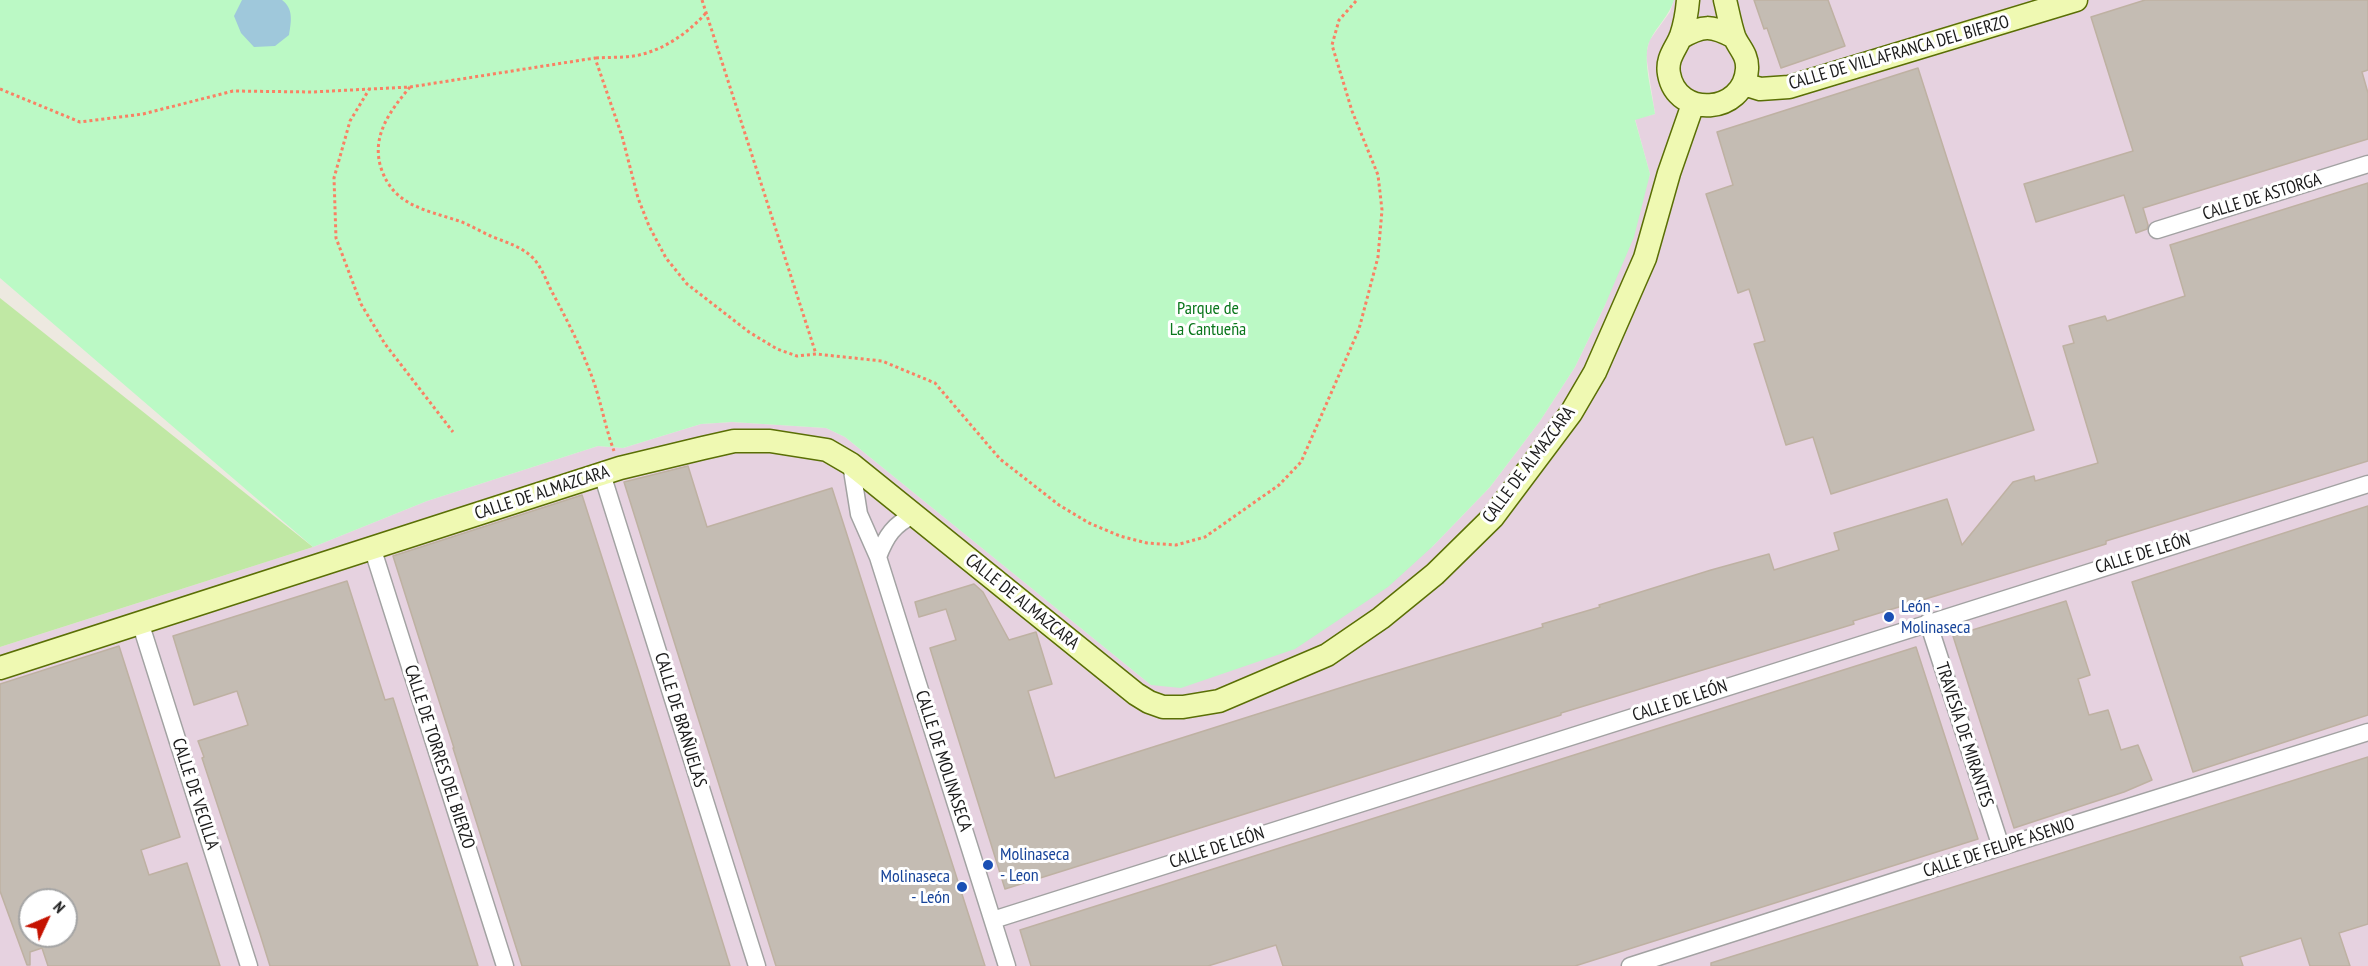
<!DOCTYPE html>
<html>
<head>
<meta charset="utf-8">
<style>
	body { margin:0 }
	#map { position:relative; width:2368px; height:966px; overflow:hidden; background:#ede9e0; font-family:"PT Sans Narrow",sans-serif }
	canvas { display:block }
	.north { position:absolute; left:18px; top:888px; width:60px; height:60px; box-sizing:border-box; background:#fff; border:2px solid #a4a4a4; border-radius:50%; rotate:46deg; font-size:16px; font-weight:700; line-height:24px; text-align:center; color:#1b1b1b }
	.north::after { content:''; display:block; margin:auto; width:21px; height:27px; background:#c51200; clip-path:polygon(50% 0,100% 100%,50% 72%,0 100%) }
</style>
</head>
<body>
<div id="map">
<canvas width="2368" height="966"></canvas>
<div class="north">N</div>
</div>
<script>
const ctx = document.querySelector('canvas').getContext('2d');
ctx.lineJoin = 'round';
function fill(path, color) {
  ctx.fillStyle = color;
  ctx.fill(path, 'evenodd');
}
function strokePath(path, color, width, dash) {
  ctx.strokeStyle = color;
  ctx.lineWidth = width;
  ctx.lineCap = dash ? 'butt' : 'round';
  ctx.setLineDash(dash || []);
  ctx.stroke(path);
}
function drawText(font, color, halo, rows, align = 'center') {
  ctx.font = font + ' "PT Sans Narrow",sans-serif';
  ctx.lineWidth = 6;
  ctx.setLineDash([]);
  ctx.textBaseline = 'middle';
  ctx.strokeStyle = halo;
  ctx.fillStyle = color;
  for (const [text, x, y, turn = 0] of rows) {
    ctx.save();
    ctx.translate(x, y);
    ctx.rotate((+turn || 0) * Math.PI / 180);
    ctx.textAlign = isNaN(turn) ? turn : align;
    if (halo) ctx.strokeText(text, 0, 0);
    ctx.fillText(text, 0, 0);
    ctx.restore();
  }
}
fill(new Path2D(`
	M1674,0H2368V966H0V647L313,547L427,501L598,446L623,448L701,424L732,422L826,428L845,437L1151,685L1432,547L1490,487L1540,421L1575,367L1605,305L1650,174L1635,119L1655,114L1646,55L1649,41L1670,12ZM30,900H66V936H30Z`), '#e6d2e0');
fill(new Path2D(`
	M0,298L313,547L0,647Z`), '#c0e8a4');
fill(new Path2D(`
	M0,0H1674C1669,16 1657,26 1650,40C1641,57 1653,96 1655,114L1635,120L1650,174L1634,237L1605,305L1575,367L1540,421L1490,487L1432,547L1388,587L1295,649L1181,688L1151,685L845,437L826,428L732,422L701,424L623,448L598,446L427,501L313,547L0,278Z`), '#bbf9c5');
fill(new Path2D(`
	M242,0H282C294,9 291,22 289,35L275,46L254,47L241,33L234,16Z`), '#9fc8db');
const building = new Path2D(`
	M1754,0H1828L1845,46L1781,68L1767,28L1764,29Z
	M2145,0H2368V70L2362,72L2368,93V139L2143,208L2148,225L2147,229L2136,233L2124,195L2036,222L2024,184L2133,151L2091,17Z
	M1918,68L2034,430L1831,494L1813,437L1786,445L1754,344L1765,341L1749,289L1738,293L1706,194L1733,185L1717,132Z
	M2368,183V461L2106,541V544L1853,621L1854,624L1561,713V715L1005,889L930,648L956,640L946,609L919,617L915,602L974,584L983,592L1009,640L1036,632L1052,684L1028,691L1055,778L1365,680L1543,627L1542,624L1600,607L1599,605L1711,570L1769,554L1774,570L1839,550L1834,533L1947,499L1962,545L2013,482L2034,476L2035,481L2098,463L2063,346L2074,343L2069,326L2105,316L2107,321L2185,296L2170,245Z
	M688,466L707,527L832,488L985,966H776L624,482Z
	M582,495L639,673L730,966H522L453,748H454L393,556Z
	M2368,506V715L2193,772L2132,582Z
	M347,581L385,700L393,698L478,966H270L260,934L202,758L204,757L198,741L248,725L237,691L194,705L173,636Z
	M2066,601L2090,675L2078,679L2089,715L2108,710L2121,750L2138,745L2152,780L2124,792L2014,828L1953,636Z
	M119,646L180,837L141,850L149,875L187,863L220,966H48L42,948L30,952V965H27L0,891V684ZM30,900H66V936H30Z
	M1916,647L1978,839L1575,966H1283L1276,945L1208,966H1031L1020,930Z
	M2368,757V924L2339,933L2350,966H2310L2301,938L2240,957L2243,966H1711V963Z`);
fill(building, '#c4bcb3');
strokePath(building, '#beb1a2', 1.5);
const street = new Path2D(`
	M2157,230L2368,164
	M851,464L859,514L878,557L1007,966
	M602,474L757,966
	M372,547L505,966
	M878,557C886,536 894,524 914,515
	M140,622L249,966
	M1928,622L2001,847
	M993,920L2368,484
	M1630,966L2001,847L2368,732`);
const secondary = new Path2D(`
	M1688,0C1687,12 1685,24 1681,36C1676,49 1666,58 1669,74C1677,119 1744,114 1747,69C1748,54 1738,47 1734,36C1730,24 1728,12 1725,0
	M1680,38C1703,25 1711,25 1734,37
	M1744,84L1760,89L1789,87L2076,0
	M0,668L620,468L703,448L734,441H770L827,450L851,464L1136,694L1149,702L1163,707H1183L1219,701L1327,655L1381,618L1435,574L1493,517L1571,413L1595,372L1645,258L1669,173L1693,104`);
strokePath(street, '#a2a2a2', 19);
strokePath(secondary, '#5a6f05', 25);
strokePath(new Path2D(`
	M702,0L816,354
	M596,58C610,57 625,58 639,55C665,49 688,33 706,13
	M410,87C390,111 371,136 381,168C393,205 425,210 456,220C469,224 481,232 493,237C508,243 522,247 533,258C541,266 546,280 551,290C566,318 581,347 592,377C601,401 605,427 614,451
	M370,88L350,121L334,178L336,238L361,304L385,344L453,432
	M0,89L80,122L143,114L233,91L312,92L410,87L595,58L622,136L638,198L649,226L666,258L687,284L749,332L777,349L797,356L816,354L882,361L935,383L1000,459L1059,505L1089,523L1120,536L1147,543L1176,545L1205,537L1279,485L1301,462L1359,329L1378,257L1382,210L1378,175L1352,111L1332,45L1339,20L1357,0`), '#f98164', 3, [3, 3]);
strokePath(street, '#fff', 16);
strokePath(secondary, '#eff9b2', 22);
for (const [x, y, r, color] of [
	[1889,617,6,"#1a4fb4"],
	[988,865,6,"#1a4fb4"],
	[962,887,6,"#1a4fb4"]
]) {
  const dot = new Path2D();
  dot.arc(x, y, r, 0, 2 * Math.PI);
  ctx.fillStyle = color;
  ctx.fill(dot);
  strokePath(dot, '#fff', 2);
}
drawText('18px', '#1b1b1b', '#fff', [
	["CALLE DE VILLAFRANCA DEL BIERZO",1899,53,-16],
	["CALLE DE ASTORGA",2262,197,-17],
	["CALLE DE ALMAZCARA",1529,465,-53],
	["CALLE DE ALMAZCARA",542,493,-18],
	["CALLE DE LEÓN",2143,554,-17],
	["CALLE DE ALMAZCARA",1022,602,39],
	["CALLE DE LEÓN",1680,701,-18],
	["CALLE DE BRAÑUELAS",680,720,73],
	["TRAVESÍA DE MIRANTES",1964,735,72],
	["CALLE DE TORRES DEL BIERZO",439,757,72],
	["CALLE DE MOLINASECA",943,761,72],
	["CALLE DE VECILLA",195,794,72],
	["CALLE DE LEÓN",1217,848,-18],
	["CALLE DE FELIPE ASENJO",1999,848,-18]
]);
drawText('18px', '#0b771d', '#fff', [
	["Parque de",1208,309],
	["La Cantueña",1208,330]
]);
drawText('18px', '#164399', '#fff', [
	["León -",1901,607],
	["Molinaseca",1901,628],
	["Molinaseca",1000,855],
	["- Leon",1000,876],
	["Molinaseca",950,877,"right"],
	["- León",950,898,"right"]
], 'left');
</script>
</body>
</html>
